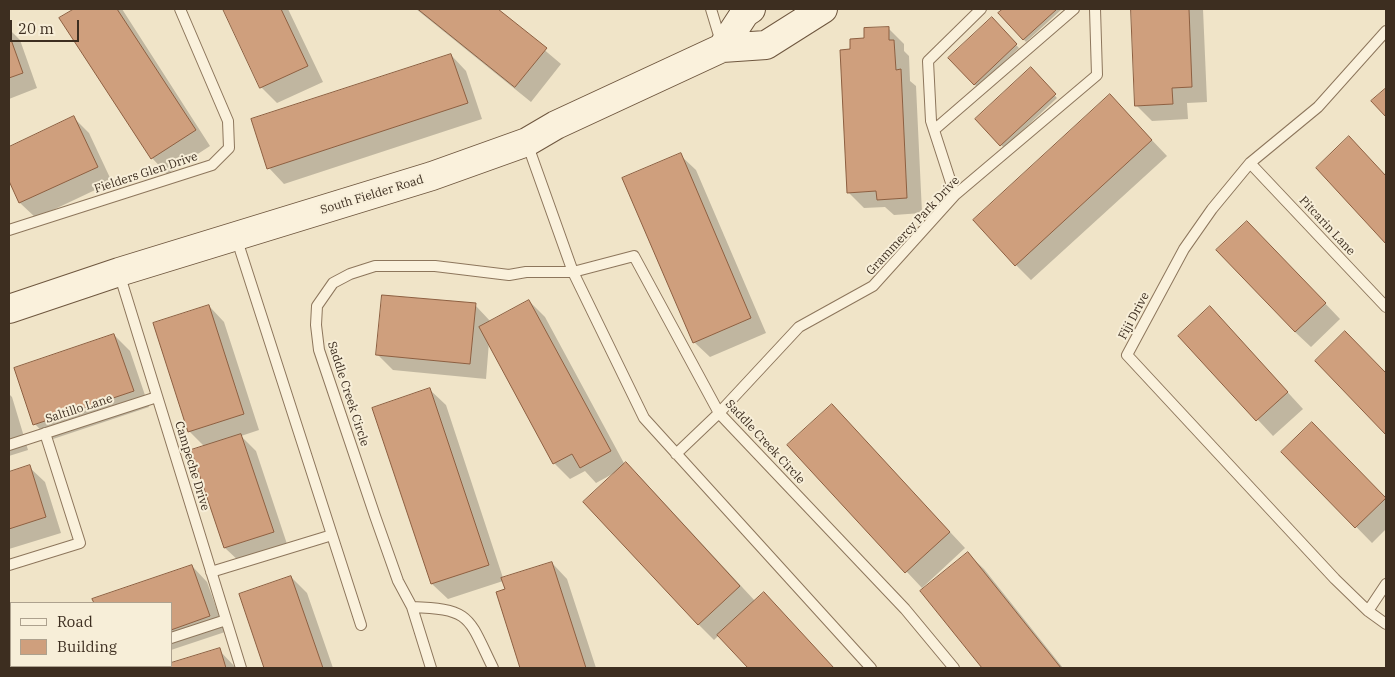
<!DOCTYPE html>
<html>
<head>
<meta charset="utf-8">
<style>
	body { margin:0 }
	#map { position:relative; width:1395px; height:677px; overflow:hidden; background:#f0e4c8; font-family:"IBM Plex Serif",serif }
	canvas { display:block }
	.frame { position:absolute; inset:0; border:10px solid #3d2e20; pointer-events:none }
	.legend { position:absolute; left:10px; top:602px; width:162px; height:65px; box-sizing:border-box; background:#f7eed8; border:1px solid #ada18e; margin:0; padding:6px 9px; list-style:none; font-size:15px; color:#3d2e20 }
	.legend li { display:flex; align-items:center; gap:10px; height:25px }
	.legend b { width:25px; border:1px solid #ada18e }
	.scale { position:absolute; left:10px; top:20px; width:69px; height:22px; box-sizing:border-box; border:2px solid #3d2e20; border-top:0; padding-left:6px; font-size:15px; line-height:18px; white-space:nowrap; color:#3d2e20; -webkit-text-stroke:4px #f7eed8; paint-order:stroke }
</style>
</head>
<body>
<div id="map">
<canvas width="1395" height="677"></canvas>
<div class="frame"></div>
<ul class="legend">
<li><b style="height:6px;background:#faf1dc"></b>Road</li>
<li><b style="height:14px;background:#cf9f7d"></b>Building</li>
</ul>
<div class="scale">20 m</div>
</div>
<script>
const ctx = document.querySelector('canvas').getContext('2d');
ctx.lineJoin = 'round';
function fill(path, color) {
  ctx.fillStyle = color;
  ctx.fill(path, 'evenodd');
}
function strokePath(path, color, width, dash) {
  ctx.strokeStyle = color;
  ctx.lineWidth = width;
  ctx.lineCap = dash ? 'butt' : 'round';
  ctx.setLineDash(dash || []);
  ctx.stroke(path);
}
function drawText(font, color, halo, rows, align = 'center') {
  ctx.font = font + ' "IBM Plex Serif",serif';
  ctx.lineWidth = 4;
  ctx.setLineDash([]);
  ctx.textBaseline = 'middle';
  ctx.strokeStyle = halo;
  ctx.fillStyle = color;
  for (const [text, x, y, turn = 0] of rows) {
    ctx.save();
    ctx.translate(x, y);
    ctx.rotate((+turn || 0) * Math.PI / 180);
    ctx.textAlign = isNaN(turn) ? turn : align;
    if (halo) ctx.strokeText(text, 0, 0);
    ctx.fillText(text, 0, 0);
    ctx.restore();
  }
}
fill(new Path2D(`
	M77,9H122L210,146L167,174L152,158L61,19Z
	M224,9H288L323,82L277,103L261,87Z
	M416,9H496L561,64L531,102Z
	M1004,9H1062L1026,42L999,14Z
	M1132,9H1203L1207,102L1187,103L1188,119L1152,121L1136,105Z
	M992,19L1019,48L977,87L950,58Z
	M888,28L904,44V51L909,56L910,81L916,86L922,213L894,215L885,207L864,208L848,192L852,51L866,40Z
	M9,29L20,40L37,88L9,99Z
	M451,55L466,71L482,119L284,184L269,168Z
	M1031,69L1057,98L1004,148L977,119Z
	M1110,96L1167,156L1031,280L1016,265Z
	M74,118L89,133L112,182L36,218L20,203L9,179V148Z
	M1365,154L1386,177V242L1317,168Z
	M680,155L696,170L766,333L710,357L694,342Z
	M1263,238L1340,319L1311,347L1295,332Z
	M529,301L545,317L625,465L642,479L755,601L779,609L834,668H749L719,635L714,640L698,624L616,472L596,483L585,471L570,479L554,463L489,342L486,379L393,370L378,355L475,305L491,322Z
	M209,306L224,322L259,430L241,436L256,451L288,547L241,563L225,548L205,447L190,432L154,324Z
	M1225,324L1303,409L1273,436L1180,336Z
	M114,335L130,351L149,407L50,440L35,424Z
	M1361,348L1386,375V433L1316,361Z
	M430,390L446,405L503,578L552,563L567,579L596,668H522L497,593L506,590L503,581L448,599L432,584L373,408Z
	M9,394L12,397L28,450L9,456Z
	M832,406L965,548L922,588L789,446Z
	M1328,439L1386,500V529L1372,543L1283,452Z
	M29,467L45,482L61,533L9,549V473Z
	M968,554L984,569L1063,668H983L921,591Z
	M192,566L207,582L225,632L171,650V603H95L94,600Z
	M291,577L307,593L333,668H266L240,595Z
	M11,625V666H97L98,668H9V626Z
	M219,650L236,668H160L171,666Z`), '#0003');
const building = new Path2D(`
	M74,9H117L196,130L151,159L59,18Z
	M223,9H281L308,66L260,88Z
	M418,9H498L547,48L515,87Z
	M1003,9H1057L1023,40L998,13Z
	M1131,9H1189L1192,87L1172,88L1173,104L1135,106Z
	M992,17L1017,44L974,85L948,58Z
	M889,27V40H894L896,70L901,69L907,198L877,200L876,191L847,193L840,50L850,49V39L864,38V28Z
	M9,34L23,73L9,78Z
	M451,54L468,103L267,169L251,119Z
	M1031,67L1056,94L1000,146L975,119Z
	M1386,88V117L1371,101Z
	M1110,94L1152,140L1015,266L973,220Z
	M74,116L98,167L19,203L9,181V147Z
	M1349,136L1386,176V244L1316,168Z
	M681,153L751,318L693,343L622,178Z
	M1247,221L1326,303L1295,332L1216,250Z
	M382,295L476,303L470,364L376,355Z
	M529,300L611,451L580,468L572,454L553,464L479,327Z
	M209,305L244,414L188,432L153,323Z
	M1210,306L1288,392L1256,421L1178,336Z
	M1345,331L1386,373V435L1315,361Z
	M114,334L134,391L33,425L14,368Z
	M430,388L489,565L431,584L372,408Z
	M832,404L950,532L905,573L787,445Z
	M1312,422L1386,498L1355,528L1281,452Z
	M241,434L274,532L224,548L191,450Z
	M626,462L740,586L698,625L583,502Z
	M30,465L46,517L9,529V472Z
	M968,552L1061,668H982L920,591Z
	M552,562L586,668H520L496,592L505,589L501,578Z
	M192,565L210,616L171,630V603H94L92,599Z
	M291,576L323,668H264L239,594Z
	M764,592L834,668H748L717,635Z
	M9,624H11V666H59L51,668H9Z
	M220,648L226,668H156L171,666V663Z`);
fill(building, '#cf9f7d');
strokePath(building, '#8d5f41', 1);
const lane = new Path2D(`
	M711,9L721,42
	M1386,31L1318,107L1250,163L1212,209L1184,249L1127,355L1335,579L1368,611L1386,624
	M934,130L1074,9
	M527,143L573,272L644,418L871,668
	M1250,163L1386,307
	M955,195L931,121L928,61L981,9
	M9,230L212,165L229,148L228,121L180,9
	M236,237L361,625
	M119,273L241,668
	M9,445L157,397
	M676,454L719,413L799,327L873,286L955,195L1097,75L1095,9
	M9,565L80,543L45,433
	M211,572L332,535
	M412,607L431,668
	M1368,611L1386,584
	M171,638L226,620
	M78,668L86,666
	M493,668C468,617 472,609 412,607L398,581L375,516L319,350L316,325L317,306L333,283L350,274L375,266H435L509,275L526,272H573L634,256L719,413L905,609L954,668`);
const secondary = new Path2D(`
	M722,48L745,13L751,9
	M9,309L119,272L432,176L527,142L556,125L722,48L766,45L823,9`);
strokePath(lane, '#8d765c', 12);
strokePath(secondary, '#6f573f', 30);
strokePath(lane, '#faf1dc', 10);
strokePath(secondary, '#faf1dc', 28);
drawText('12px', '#3d2e20', '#f7eed8', [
	["Fielders Glen Drive",146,173,-18],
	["South Fielder Road",372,195,-17],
	["Grammercy Park Drive",913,226,-47],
	["Pitcarin Lane",1327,226,47],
	["Fiji Drive",1134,316,-62],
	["Saddle Creek Circle",348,394,72],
	["Saltillo Lane",79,409,-18],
	["Saddle Creek Circle",765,442,47],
	["Campeche Drive",192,466,73]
]);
</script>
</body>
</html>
